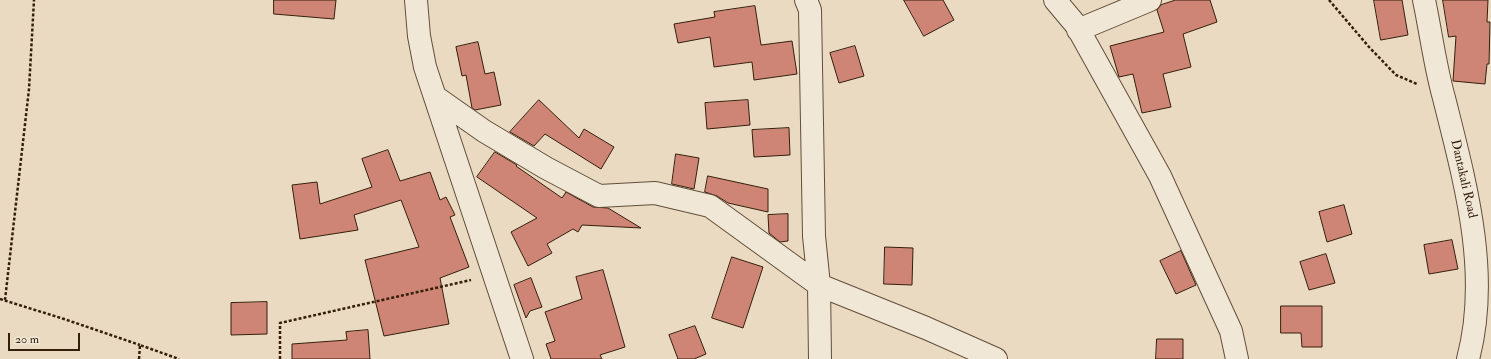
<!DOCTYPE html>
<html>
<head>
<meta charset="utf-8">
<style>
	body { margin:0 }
	#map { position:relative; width:1491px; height:359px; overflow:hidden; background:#eadac2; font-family:"IM FELL Double Pica",serif }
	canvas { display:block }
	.scale { position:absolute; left:8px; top:333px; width:72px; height:18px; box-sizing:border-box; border:2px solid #341f0b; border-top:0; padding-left:5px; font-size:12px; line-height:14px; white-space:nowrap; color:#341f0b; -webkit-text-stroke:3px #f1e7d7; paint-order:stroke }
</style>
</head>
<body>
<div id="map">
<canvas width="1491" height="359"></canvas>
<div class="scale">20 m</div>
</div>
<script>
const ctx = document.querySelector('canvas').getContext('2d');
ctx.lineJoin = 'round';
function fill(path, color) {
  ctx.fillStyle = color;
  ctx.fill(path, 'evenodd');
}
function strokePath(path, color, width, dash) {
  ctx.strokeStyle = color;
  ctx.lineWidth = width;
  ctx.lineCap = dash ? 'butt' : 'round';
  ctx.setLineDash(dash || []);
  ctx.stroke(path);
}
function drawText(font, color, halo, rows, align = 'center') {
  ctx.font = font + ' "IM FELL Double Pica",serif';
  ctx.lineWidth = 3;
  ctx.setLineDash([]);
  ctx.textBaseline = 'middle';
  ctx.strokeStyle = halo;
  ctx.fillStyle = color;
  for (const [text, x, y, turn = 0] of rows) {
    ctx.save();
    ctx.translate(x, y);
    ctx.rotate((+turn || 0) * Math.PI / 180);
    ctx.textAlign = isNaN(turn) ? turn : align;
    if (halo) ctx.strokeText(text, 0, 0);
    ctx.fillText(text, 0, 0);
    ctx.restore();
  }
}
const building = new Path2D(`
	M274,0H336L334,19L274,14Z
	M904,0H943L954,20L924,36Z
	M1176,0H1210L1217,22L1183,34L1191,67L1163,74L1171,107L1142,113L1133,74L1119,77L1110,46L1164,32L1157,10L1161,5Z
	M1374,0H1402L1408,35L1381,40Z
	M1443,0H1488L1487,22H1490L1489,64H1487L1485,84L1453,81L1456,36L1449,37Z
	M755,6L761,45L792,41L797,74L754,80L752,62L714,67L710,37L678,43L674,24L715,17L714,12Z
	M478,42L485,74L494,72L501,105L475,110L472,108L466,75L462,76L456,47Z
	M855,46L864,76L839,83L830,53Z
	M539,100L579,138L584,129L614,147L601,169L545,134L534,146L510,132Z
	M748,100L750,125L707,129L705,103Z
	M789,128L790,155L754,157L752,130Z
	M388,150L400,181L430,172L440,200L446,197L455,215L450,217L469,267L440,278L449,324L384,336L365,260L419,247L401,200L354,215L358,230L300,239L292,185L317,182L320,204L372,187L362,159Z
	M495,152L517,165L516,166L562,198L566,192L593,207L608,208L641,228L582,225L578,232L573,229L547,244L552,253L528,266L511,232L537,218L477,177Z
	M676,154L699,158L694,189L672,184Z
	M708,176L768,189V212L728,203L717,196L705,192Z
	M1344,205L1352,234L1327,242L1319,212Z
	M788,214V241L780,242L769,233L768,215Z
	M1452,240L1458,269L1429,274L1424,245Z
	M885,247L913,248L912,285L884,284Z
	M1181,251L1196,285L1176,294L1160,261Z
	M1326,254L1335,283L1309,290L1300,262Z
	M732,257L763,267L743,328L712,318Z
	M603,270L625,347L600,355L602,359H551L546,344L555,341L545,312L582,299L576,277Z
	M531,278L542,307L530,311L526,318L514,285Z
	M267,302V334L231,335V303Z
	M1281,306H1322V347H1302L1301,333H1281Z
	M695,326L706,354L694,359H678L669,335Z
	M368,330L370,359H292V344L347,340L346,332Z
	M1157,339H1183V359H1156Z`);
fill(building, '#cf8575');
strokePath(building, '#341f0b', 1);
const minor = new Path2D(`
	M416,0L419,36L425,67L522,359
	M806,0L810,10L814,236L819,285L820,359
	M1055,0L1076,25L1160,176L1231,331L1237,359
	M1424,0C1431,33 1435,66 1444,98C1465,182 1491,273 1468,359
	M1078,30L1150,0
	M437,98L484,131L546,168L599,196L655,193L710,206L819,285L926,328L996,359`);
strokePath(minor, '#624e39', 24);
strokePath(new Path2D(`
	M1329,0L1369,47L1396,75L1417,84
	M0,299L64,319L140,345
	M5,300L29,89L34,0
	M139,359L140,345L179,359
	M280,359V323L471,280`), '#341f0b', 2.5, [3, 2]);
strokePath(minor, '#f1e7d7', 22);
drawText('13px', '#341f0b', '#f1e7d7', [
	["Dantakali Road",1463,179,77]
]);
</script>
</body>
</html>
